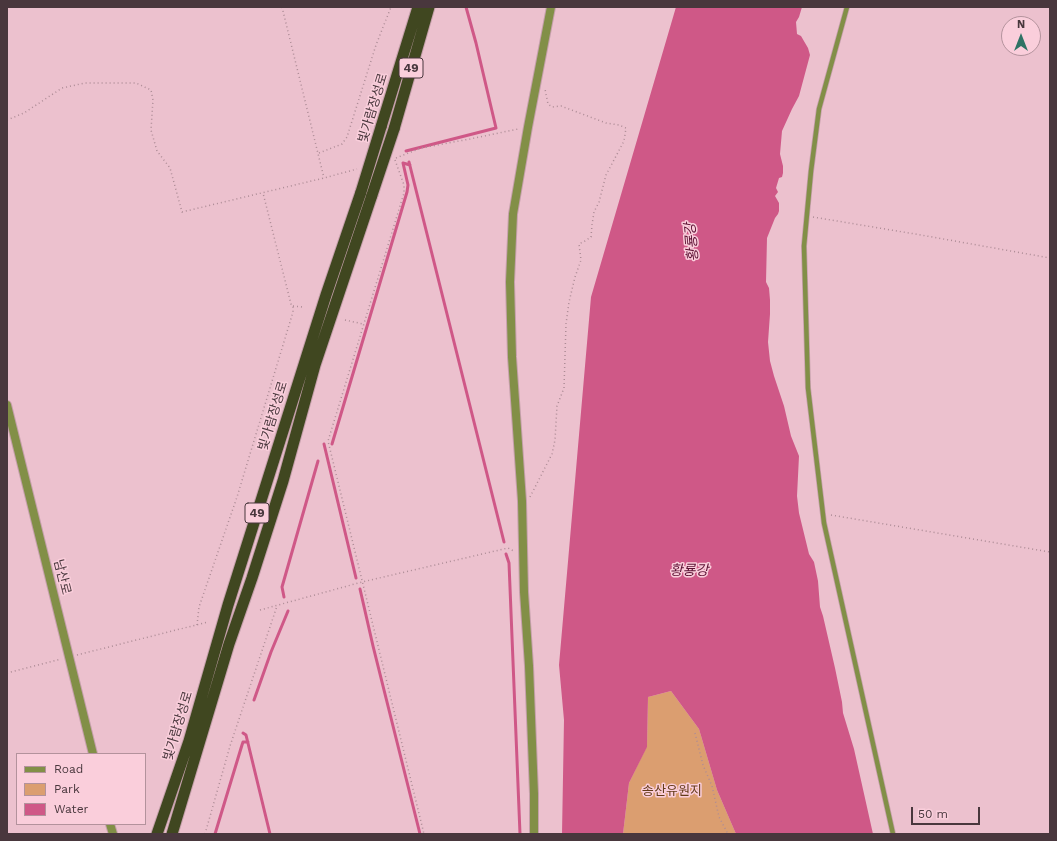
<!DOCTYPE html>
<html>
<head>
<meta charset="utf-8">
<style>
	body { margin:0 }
	#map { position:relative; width:1057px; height:841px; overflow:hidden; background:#ecc1ce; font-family:"Work Sans",sans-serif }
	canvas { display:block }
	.frame { position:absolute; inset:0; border:8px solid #49373d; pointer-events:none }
	.legend { position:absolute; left:16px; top:753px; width:130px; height:72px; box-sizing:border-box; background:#facedb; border:1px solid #b3929c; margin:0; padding:5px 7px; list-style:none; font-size:12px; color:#49373d }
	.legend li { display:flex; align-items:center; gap:8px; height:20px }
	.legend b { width:20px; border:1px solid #b3929c }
	.north { position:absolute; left:1001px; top:16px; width:40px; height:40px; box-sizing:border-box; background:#facedb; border:1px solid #b3929c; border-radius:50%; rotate:0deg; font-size:11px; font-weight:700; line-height:16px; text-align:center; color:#49373d }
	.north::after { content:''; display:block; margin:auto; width:14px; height:18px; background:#2f7365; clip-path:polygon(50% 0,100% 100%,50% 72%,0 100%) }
	.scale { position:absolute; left:911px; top:807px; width:69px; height:18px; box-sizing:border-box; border:2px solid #49373d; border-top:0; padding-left:5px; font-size:12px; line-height:14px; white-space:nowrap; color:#49373d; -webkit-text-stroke:3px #facedb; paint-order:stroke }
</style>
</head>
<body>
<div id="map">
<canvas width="1057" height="841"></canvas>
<div class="frame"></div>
<ul class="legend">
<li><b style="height:5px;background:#828f47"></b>Road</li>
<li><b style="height:11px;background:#db9e70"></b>Park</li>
<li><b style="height:11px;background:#cf5887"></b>Water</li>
</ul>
<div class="north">N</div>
<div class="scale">50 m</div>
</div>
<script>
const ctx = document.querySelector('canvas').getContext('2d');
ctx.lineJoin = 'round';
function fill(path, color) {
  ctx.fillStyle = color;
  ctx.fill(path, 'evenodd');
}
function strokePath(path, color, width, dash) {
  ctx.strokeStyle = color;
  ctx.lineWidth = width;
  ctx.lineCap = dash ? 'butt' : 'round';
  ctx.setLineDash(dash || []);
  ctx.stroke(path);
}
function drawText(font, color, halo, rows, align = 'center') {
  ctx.font = font + ' "Work Sans","Noto Sans KR",sans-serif';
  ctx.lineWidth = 3;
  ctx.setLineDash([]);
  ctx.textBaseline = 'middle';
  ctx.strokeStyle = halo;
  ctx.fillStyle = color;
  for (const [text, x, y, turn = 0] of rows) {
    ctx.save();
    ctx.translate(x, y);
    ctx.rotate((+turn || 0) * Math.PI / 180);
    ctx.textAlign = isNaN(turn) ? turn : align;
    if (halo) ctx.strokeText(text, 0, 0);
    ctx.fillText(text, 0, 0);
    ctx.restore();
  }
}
fill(new Path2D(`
	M671,691L699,729L717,790L736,834H623L629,783L647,746L648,697Z`), '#db9e70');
fill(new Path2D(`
	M676,7H802L799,17L796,22L797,34L801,36L808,48L810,55L799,96L792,109L782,131L780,154L783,166V173L782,177L779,178L776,188L778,192L775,196L779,203V211L778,214L775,218L767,238L766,282L769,288L770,300V314L768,342L770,361L774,376L784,406L791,436L799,456L797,496L799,513L809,554L814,562L818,581L820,607L823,616L835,668L842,702L843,713L854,749L873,834H736L717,790L699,729L671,691L648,697L647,747L629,783L623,834H562L564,720L559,665L591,297Z`), '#cf5887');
strokePath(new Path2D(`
	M406,151L496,128L476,43L466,7
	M409,162L504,542
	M324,444L356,578
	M332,444L407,192L408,185L403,163L410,165
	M506,554L509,563L520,834
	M360,589L373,646L420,834
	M284,597L282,587L318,461
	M254,700L271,652L288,611
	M243,733L246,735L270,834
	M215,834L242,745L243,742H248`), '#cf5887', 3);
const service = new Path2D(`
	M847,7L819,109L811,171L804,246L808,388L824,523L893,834`);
const minor = new Path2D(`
	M7,405L93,754
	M110,824L113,834
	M534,834V794L529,666L524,592L522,501L512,357L510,282L513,214L528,127L551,7`);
const trunk = new Path2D(`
	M381,127L418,7
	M394,129L429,7
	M157,834L189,741L228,605L326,295L361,192
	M172,834L229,644L252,578L283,481L315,365L372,195`);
strokePath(service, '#c5a0ab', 6);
strokePath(minor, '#c5a0ab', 10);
strokePath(trunk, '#c5a0ab', 13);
strokePath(new Path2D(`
	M282,7L324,178
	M7,120L24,113L62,88L85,83H136L151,90L153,100L151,130L157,151L170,168L182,212L324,178L357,169
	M319,153L342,144L347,137L376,45L391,7
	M396,158L421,148L470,139L518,129
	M395,160L404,185V193L328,441L424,834
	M813,217L921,235L1050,258
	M293,306L303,307
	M345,320L363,324
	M530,497L552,454L555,440L557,406L564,388L566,324L569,302L575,277L581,260L579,244L585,241L591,237L592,225L594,212L599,202L606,175L624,141L626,128L619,125L606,123L561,106L552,107L548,104L545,89
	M831,515L1050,552
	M260,610L362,582L508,548L512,550L514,552
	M197,625L199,607L237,497L293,312V306L291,304L263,193
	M77,655L208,622
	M7,673L61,659
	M695,733L703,765L712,786L719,817L728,834
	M205,834L230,746L277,606`), '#ad8c96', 1.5, [1, 3]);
strokePath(service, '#828f47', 4.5);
strokePath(minor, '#828f47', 8);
strokePath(trunk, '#404720', 11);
const trunkBridge = new Path2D(`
	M361,192L381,127
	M372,195L394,129`);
strokePath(trunkBridge, '#c5a0ab', 13, []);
strokePath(trunkBridge, '#404720', 11);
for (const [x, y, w] of [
	[411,68,24],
	[257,513,24]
]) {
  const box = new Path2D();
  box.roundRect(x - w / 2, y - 10, w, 20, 3);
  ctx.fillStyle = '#facedb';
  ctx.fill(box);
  strokePath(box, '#49373d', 1);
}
drawText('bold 12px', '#49373d', null, [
	["49",411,68],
	["49",257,513]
]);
drawText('13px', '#49373d', '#facedb', [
	["빛가람장성로",373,108,-73],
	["빛가람장성로",273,416,-73],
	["남산로",62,577,76],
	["빛가람장성로",178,726,-73]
]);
drawText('13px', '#643b19', '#facedb', [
	["송산유원지",672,791]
]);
drawText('italic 14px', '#5a0e31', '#facedb', [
	["황룡강",692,242,-95],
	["황룡강",689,571]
]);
</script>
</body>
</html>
